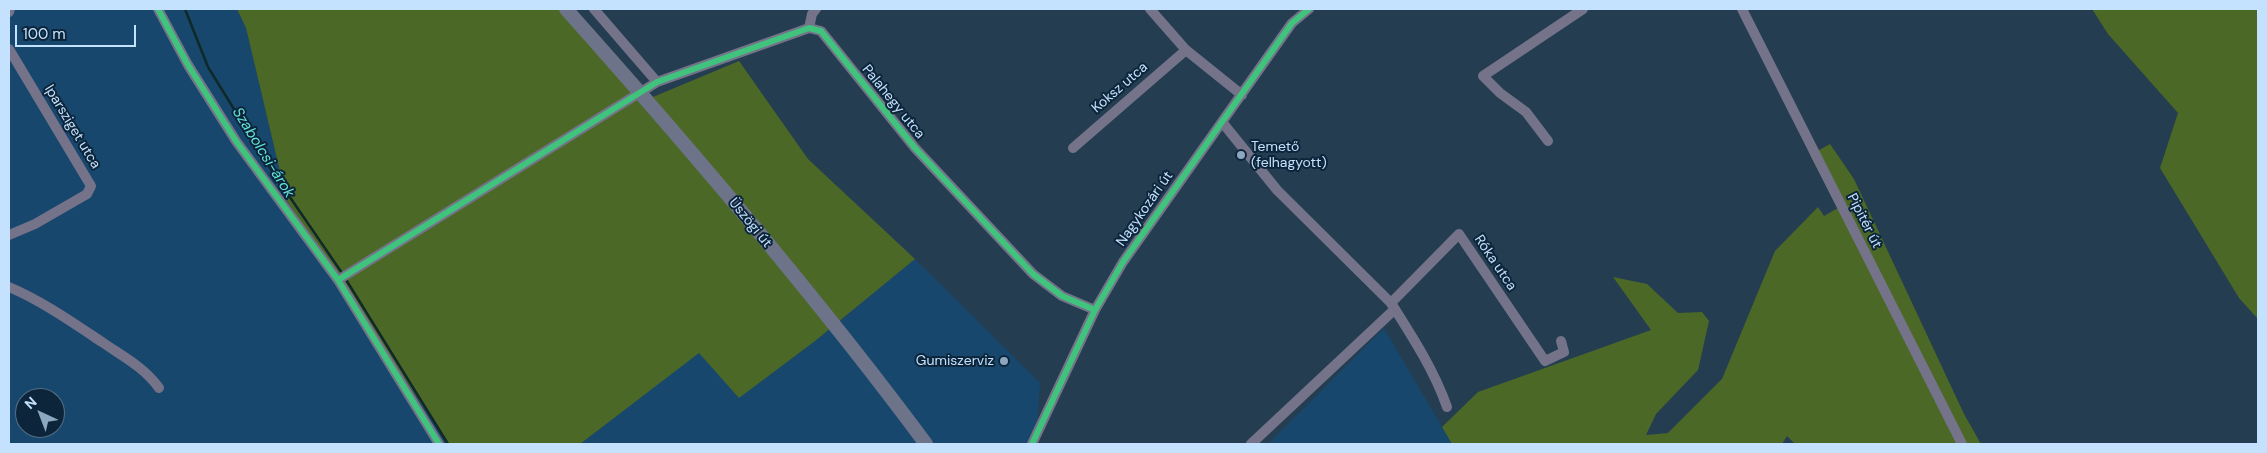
<!DOCTYPE html>
<html>
<head>
<meta charset="utf-8">
<style>
	body { margin:0 }
	#map { position:relative; width:2267px; height:453px; overflow:hidden; background:#243d51; font-family:"DM Sans",sans-serif }
	canvas { display:block }
	.frame { position:absolute; inset:0; border:10px solid #c4e1fd; pointer-events:none }
	.north { position:absolute; left:15px; top:388px; width:50px; height:50px; box-sizing:border-box; background:#0d253a; border:1px solid #567088; border-radius:50%; rotate:317deg; font-size:14px; font-weight:700; line-height:20px; text-align:center; color:#c4e1fd }
	.north::after { content:''; display:block; margin:auto; width:18px; height:22px; background:#8ca8c1; clip-path:polygon(50% 0,100% 100%,50% 72%,0 100%) }
	.scale { position:absolute; left:15px; top:25px; width:121px; height:22px; box-sizing:border-box; border:2px solid #c4e1fd; border-top:0; padding-left:6px; font-size:15px; line-height:18px; white-space:nowrap; color:#c4e1fd; -webkit-text-stroke:4px #0d253a; paint-order:stroke }
</style>
</head>
<body>
<div id="map">
<canvas width="2267" height="453"></canvas>
<div class="frame"></div>
<div class="north">N</div>
<div class="scale">100 m</div>
</div>
<script>
const ctx = document.querySelector('canvas').getContext('2d');
ctx.lineJoin = 'round';
function fill(path, color) {
  ctx.fillStyle = color;
  ctx.fill(path, 'evenodd');
}
function strokePath(path, color, width, dash) {
  ctx.strokeStyle = color;
  ctx.lineWidth = width;
  ctx.lineCap = dash ? 'butt' : 'round';
  ctx.setLineDash(dash || []);
  ctx.stroke(path);
}
function drawText(font, color, halo, rows, align = 'center') {
  ctx.font = font + ' "DM Sans",sans-serif';
  ctx.lineWidth = 4;
  ctx.setLineDash([]);
  ctx.textBaseline = 'middle';
  ctx.strokeStyle = halo;
  ctx.fillStyle = color;
  for (const [text, x, y, turn = 0] of rows) {
    ctx.save();
    ctx.translate(x, y);
    ctx.rotate((+turn || 0) * Math.PI / 180);
    ctx.textAlign = isNaN(turn) ? turn : align;
    if (halo) ctx.strokeText(text, 0, 0);
    ctx.fillText(text, 0, 0);
    ctx.restore();
  }
}
fill(new Path2D(`
	M9,9H237L246,28L287,201L448,444H9ZM25,398H55V428H25Z
	M915,259L1040,383L1036,444H580L699,352L740,397L815,341Z
	M1384,328L1452,444H1268Z`), '#18476d');
fill(new Path2D(`
	M237,9H575L653,97L739,61L808,159L915,259L815,341L739,398L699,353L580,444H448L287,201L246,28Z
	M2092,9H2258V319L2239,298L2160,168L2178,113L2108,34Z
	M1830,144L1854,179L1964,414L1981,444H1795L1787,436L1782,444H1452L1442,427L1478,392L1651,330L1613,277L1647,284L1678,313L1702,312L1709,321L1698,370L1656,414L1646,435L1668,433L1722,379L1775,251L1818,207L1824,216L1838,208L1810,155Z`), '#4c6827');
strokePath(new Path2D(`
	M185,9L208,67L274,174L342,273
	M345,278L448,444`), '#0f2928', 2.5);
strokePath(new Path2D(`
	M158,9L188,65L236,141L338,280L439,444
	M594,9L657,82
	M1150,9L1186,50L1242,95
	M1742,9L1962,444
	M9,12L10,9
	M809,28L812,14L816,9
	M9,49L91,186L87,194L35,224L9,235
	M1222,122L1277,190L1391,303
	M1548,141L1526,112L1500,93L1483,76L1583,9
	M1073,148L1186,50
	M338,280L657,82L809,28L821,31L915,148L1033,274L1062,296L1095,310
	M9,287C42,301 72,322 102,342C122,356 144,367 159,388
	M1447,407C1434,370 1412,336 1391,303L1459,234L1545,361L1564,352L1561,341
	M1032,444L1095,310L1123,262L1277,44L1292,23L1309,9
	M1251,444L1395,309`), '#757389', 10);
strokePath(new Path2D(`
	M566,9C691,149 814,293 926,444`), '#6d7388', 14);
strokePath(new Path2D(`
	M158,9L188,65L236,141L338,280L439,444
	M338,280L657,82L809,28L821,31L915,148L1033,274L1062,296L1095,310
	M1032,444L1095,310L1123,262L1277,44L1292,23L1309,9`), '#40c37c', 6);
for (const [x, y, r, color] of [
	[1241,155,5,"#8ca8c1"],
	[1004,361,5,"#8ca8c1"]
]) {
  const dot = new Path2D();
  dot.arc(x, y, r, 0, 2 * Math.PI);
  ctx.fillStyle = color;
  ctx.fill(dot);
  strokePath(dot, '#0d253a', 2);
}
drawText('14px', '#c4e1fd', '#0d253a', [
	["Koksz utca",1120,88,-41],
	["Palahegy utca",893,102,51],
	["Iparsziget utca",72,127,59],
	["Nagykozári út",1145,209,-55],
	["Pipitér út",1864,221,63],
	["Üszögi út",750,223,51],
	["Róka utca",1495,263,56]
]);
drawText('14px', '#c4e1fd', '#0d253a', [
	["Temető",1251,147],
	["(felhagyott)",1251,163],
	["Gumiszerviz",994,361,"right"]
], 'left');
drawText('italic 15px', '#61e2d7', '#0d253a', [
	["Szabolcsi-árok",263,153,58]
]);
</script>
</body>
</html>
